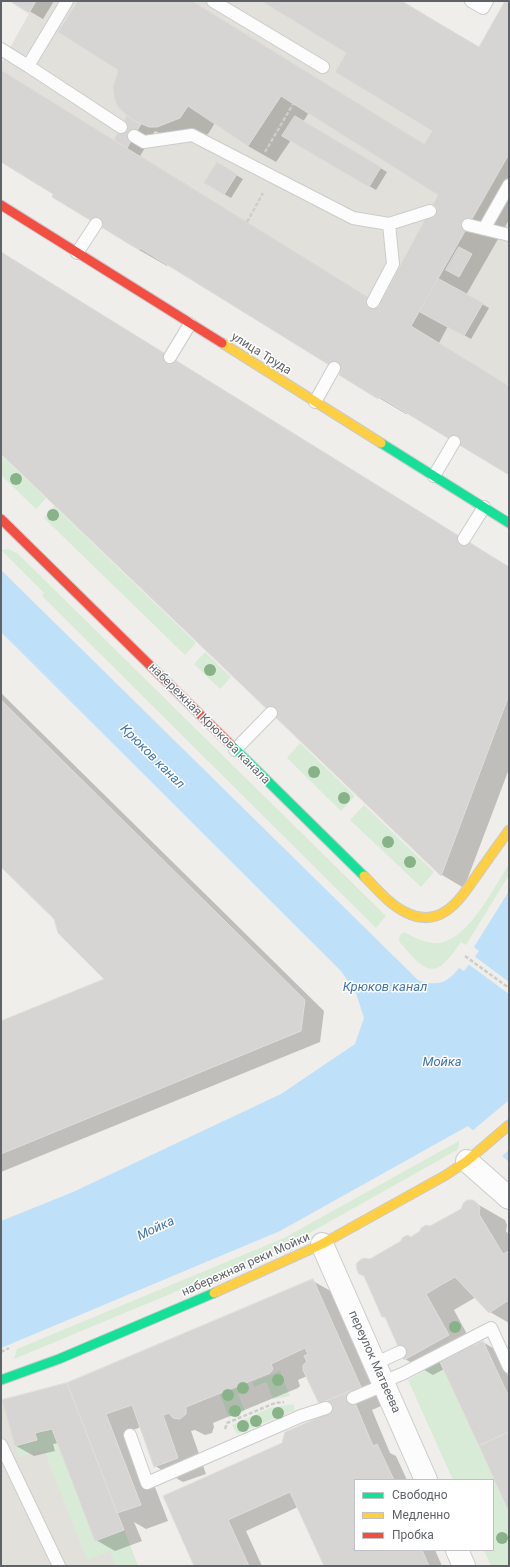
<!DOCTYPE html>
<html>
<head>
<meta charset="utf-8">
<style>
	body { margin:0 }
	#map { position:relative; width:510px; height:1567px; overflow:hidden; background:#efeeea; font-family:Roboto,sans-serif }
	canvas { display:block }
	.frame { position:absolute; inset:0; border:2px solid #5f6368; pointer-events:none }
	.legend { position:absolute; left:354px; top:1479px; width:140px; height:72px; box-sizing:border-box; background:#fff; border:1px solid #bfc1c3; margin:0; padding:5px 7px; list-style:none; font-size:12px; color:#5f6368 }
	.legend li { display:flex; align-items:center; gap:8px; height:20px }
	.legend b { width:20px; border:1px solid #bfc1c3 }
</style>
</head>
<body>
<div id="map">
<canvas width="510" height="1567"></canvas>
<div class="frame"></div>
<ul class="legend">
<li><b style="height:5px;background:#16e098"></b>Свободно</li>
<li><b style="height:5px;background:#ffcf43"></b>Медленно</li>
<li><b style="height:5px;background:#f24e42"></b>Пробка</li>
</ul>
</div>
<script>
const ctx = document.querySelector('canvas').getContext('2d');
ctx.lineJoin = 'round';
function fill(path, color) {
  ctx.fillStyle = color;
  ctx.fill(path, 'evenodd');
}
function strokePath(path, color, width, dash) {
  ctx.strokeStyle = color;
  ctx.lineWidth = width;
  ctx.lineCap = dash ? 'butt' : 'round';
  ctx.setLineDash(dash || []);
  ctx.stroke(path);
}
function drawText(font, color, halo, rows, align = 'center') {
  ctx.font = font + ' Roboto,sans-serif';
  ctx.lineWidth = 3;
  ctx.setLineDash([]);
  ctx.textBaseline = 'middle';
  ctx.strokeStyle = halo;
  ctx.fillStyle = color;
  for (const [text, x, y, turn = 0] of rows) {
    ctx.save();
    ctx.translate(x, y);
    ctx.rotate((+turn || 0) * Math.PI / 180);
    ctx.textAlign = isNaN(turn) ? turn : align;
    if (halo) ctx.strokeText(text, 0, 0);
    ctx.fillText(text, 0, 0);
    ctx.restore();
  }
}
fill(new Path2D(`
	M36,1H261L346,53L335,72L432,131L505,1H509V475L380,397L378,399L339,375L340,372L334,368L141,248L139,250L52,197L53,194L1,162V64Z
	M67,1383L124,1530L138,1566H1V1401Z`), '#e2e0da');
fill(new Path2D(`
	M1,455L46,498L36,509L1,475Z
	M54,506L196,643L185,655L44,518Z
	M8,549L17,553L386,916L376,928L42,596L44,593L1,550Z
	M205,652L231,677L220,689L194,664Z
	M300,743L355,796L341,811L287,758Z
	M364,805L434,872L421,887L350,820Z
	M509,864V875L466,945L461,942C456,949 450,958 443,964C427,979 411,954 401,944L399,940L400,935L404,932C413,937 423,942 433,943C466,946 494,887 509,864Z
	M459,1141V1146L457,1150L288,1245L14,1359L17,1349L284,1238Z
	M440,1362L509,1512V1566H491L484,1550H493V1480H453L408,1380Z
	M280,1371L290,1396L273,1399L266,1382L254,1387L252,1382Z
	M244,1385L246,1390L238,1394L245,1411L229,1418L220,1395Z
	M293,1404L295,1410L237,1434L232,1425L270,1408Z
	M52,1429L95,1541L124,1530L138,1566H116L110,1551L87,1560L44,1450L19,1457L15,1446L37,1440L35,1433Z`), '#d8ebd6');
fill(new Path2D(`
	M1,570L418,980C436,987 448,983 459,968L464,971L479,951L474,947L509,891V1162L468,1126L280,1231L1,1348V1221L73,1192L281,1094L355,1044L364,1018L356,993L341,971L1,632Z`), '#bfe0f9');
fill(new Path2D(`
	M472,947L478,951L474,956L509,982V994L468,964L464,969L459,966L464,968L477,951Z
	M509,1100V1150L501,1157L472,1131Z`), '#efeeea');
fill(new Path2D(`
	M12,1H54L43,19Z
	M79,1H192L425,145L433,131L348,53L263,1H402L480,48L506,1H509V220L466,295L489,308L471,339L448,326L439,343L509,386V474L408,413L406,414L379,398L342,372L168,264L167,266L139,250L53,196L55,194L1,161V71L115,142L128,116L119,69ZM309,112L440,195L380,305L140,156L155,131L178,142L185,143L208,134L215,123L248,146L276,162L291,140L376,190L387,172L303,122Z
	M217,164L243,179L231,198L206,183Z
	M1,252L509,567V769L464,888L442,875L1,453Z
	M1,693L324,1011L320,1042L1,1172V1022L106,979L55,918L1,865Z
	M472,1201L505,1220L507,1225L506,1231L509,1235V1323L490,1312L476,1297L454,1310L474,1347L483,1342L496,1350L509,1378V1509L444,1369L433,1375L405,1359L387,1318L365,1276L370,1260L462,1210Z
	M313,1281L341,1297L388,1403L372,1410L390,1453L396,1456L407,1480H355V1550H435L442,1566H325L298,1507L246,1531L262,1566H195L283,1444L330,1414L326,1405L319,1401L307,1376L298,1380L300,1386L298,1388L213,1423L214,1427L212,1433L205,1435L195,1430L191,1431L206,1474L183,1482L155,1466L141,1427L133,1430L168,1521L146,1529L134,1522L142,1541L115,1551L96,1540L58,1443L53,1444L55,1451L34,1456L16,1446L67,1384Z`), '#0003');
const building = new Path2D(`
	M10,1H36L29,13Z
	M78,1H192L424,145L432,131L335,72L346,53L261,1H401L479,47L505,1H509V154L411,326L509,386V475L380,397L378,399L339,375L340,372L334,368L140,248L139,250L52,197L53,194L1,162V70L379,305L438,195L281,96L248,146L188,106L180,118L157,127H149L132,120L118,107L114,97L113,87L118,70L58,32Z
	M127,116L141,124L127,148L114,140Z
	M295,116L381,167L369,187L282,136Z
	M217,162L237,174L224,195L204,183Z
	M459,247L472,254L459,277L446,270Z
	M1,252L509,567V695L441,876L1,454Z
	M439,279L483,303L464,336L420,312Z
	M1,700L305,1000L301,1031L1,1154V1021L104,979L58,933L54,919L1,867Z
	M467,1200H473L477,1203L480,1208L479,1214L503,1254L509,1251V1300L489,1313L455,1277L441,1285L426,1294L449,1335L404,1360L385,1317H382L364,1276L359,1274L357,1270L356,1264L360,1260L364,1258L370,1259L401,1241L402,1238L407,1235L411,1237L420,1231L421,1228L426,1225L430,1226L461,1209L463,1204Z
	M313,1279L361,1387L321,1403L318,1402L303,1370V1365L307,1362L304,1356L308,1354L305,1348L271,1364L273,1369L270,1373L186,1407V1414L180,1419L173,1418L169,1413L163,1415L178,1458L154,1467L132,1405L106,1414L141,1505L117,1513L67,1383Z
	M483,1341L509,1397V1432L479,1446L440,1362Z
	M67,1383L124,1530L95,1541L52,1429L35,1433L37,1440L15,1446L2,1400Z
	M350,1391L373,1446L377,1444L394,1480H355V1550H422L429,1566H324L290,1492L228,1520L249,1566H194L163,1496L282,1443L285,1432L329,1413L324,1402Z
	M509,1432V1512L479,1446Z`);
fill(building, '#d6d5d3');
strokePath(building, '#deddd9', 1);
const lane = new Path2D(`
	M67,1L28,66L121,127
	M213,1L323,67
	M471,1L483,8L487,1
	M1,49L28,66
	M134,136L144,142L192,135L353,218L389,224
	M468,225L509,235
	M484,229L509,185
	M77,253L96,224
	M373,302L393,264L389,224L430,211
	M170,357L190,324
	M315,402L334,368
	M434,476L454,442
	M464,539L484,507
	M235,750L271,713
	M374,1364L400,1352
	M382,1382L402,1374L491,1328L509,1367
	M353,1398L384,1385
	M130,1435L147,1483L301,1416L326,1408
	M1,1445L59,1566`);
const street = new Path2D(`
	M467,1161L509,1198
	M322,1244L426,1480
	M457,1550L464,1566`);
const fast = new Path2D(`
	M381,443L509,523
	M231,745L364,876
	M1,1380L59,1359L214,1293`);
const slow = new Path2D(`
	M222,343L381,443
	M364,876C377,889 389,904 405,912C442,931 461,898 479,872C489,858 499,844 509,830
	M214,1293L322,1244L446,1175L467,1161L509,1125`);
const jam = new Path2D(`
	M1,205L222,343
	M1,519L231,745`);
strokePath(lane, '#cbcccc', 14);
strokePath(street, '#cbcccc', 24);
strokePath(fast, '#cacacb', 11);
strokePath(slow, '#cacacb', 11);
strokePath(jam, '#cacacb', 11);
strokePath(new Path2D(`
	M265,152L293,104
	M247,222L263,193
	M465,956L509,988
	M1,1352L9,1348
	M225,1429L227,1423L275,1403L284,1402`), '#cacfcc', 2.5, [4, 2]);
strokePath(lane, '#fdfcfc', 12);
strokePath(street, '#fdfcfc', 22);
strokePath(fast, '#16e098', 9);
strokePath(slow, '#ffcf43', 9);
strokePath(jam, '#f24e42', 9);
ctx.fillStyle = '#88b388';
for (const [x, y] of [
	[16,479],
	[53,515],
	[210,670],
	[314,772],
	[344,798],
	[388,842],
	[410,862],
	[455,1327],
	[278,1380],
	[243,1388],
	[228,1395],
	[235,1411],
	[278,1413],
	[256,1421],
	[243,1426],
	[502,1538]
]) {
  ctx.beginPath();
  ctx.arc(x, y, 6, 0, 2 * Math.PI);
  ctx.fill();
}
drawText('12px', '#5f6368', '#fff', [
	["улица Труда",261,354,32],
	["набережная Крюкова канала",209,724,45],
	["набережная реки Мойки",246,1265,-24],
	["переулок Матвеева",374,1362,66]
]);
drawText('italic 13px', '#4174aa', '#fff', [
	["Крюков канал",152,757,45],
	["Крюков канал",385,988],
	["Мойка",442,1063],
	["Мойка",156,1229,-25]
]);
</script>
</body>
</html>
